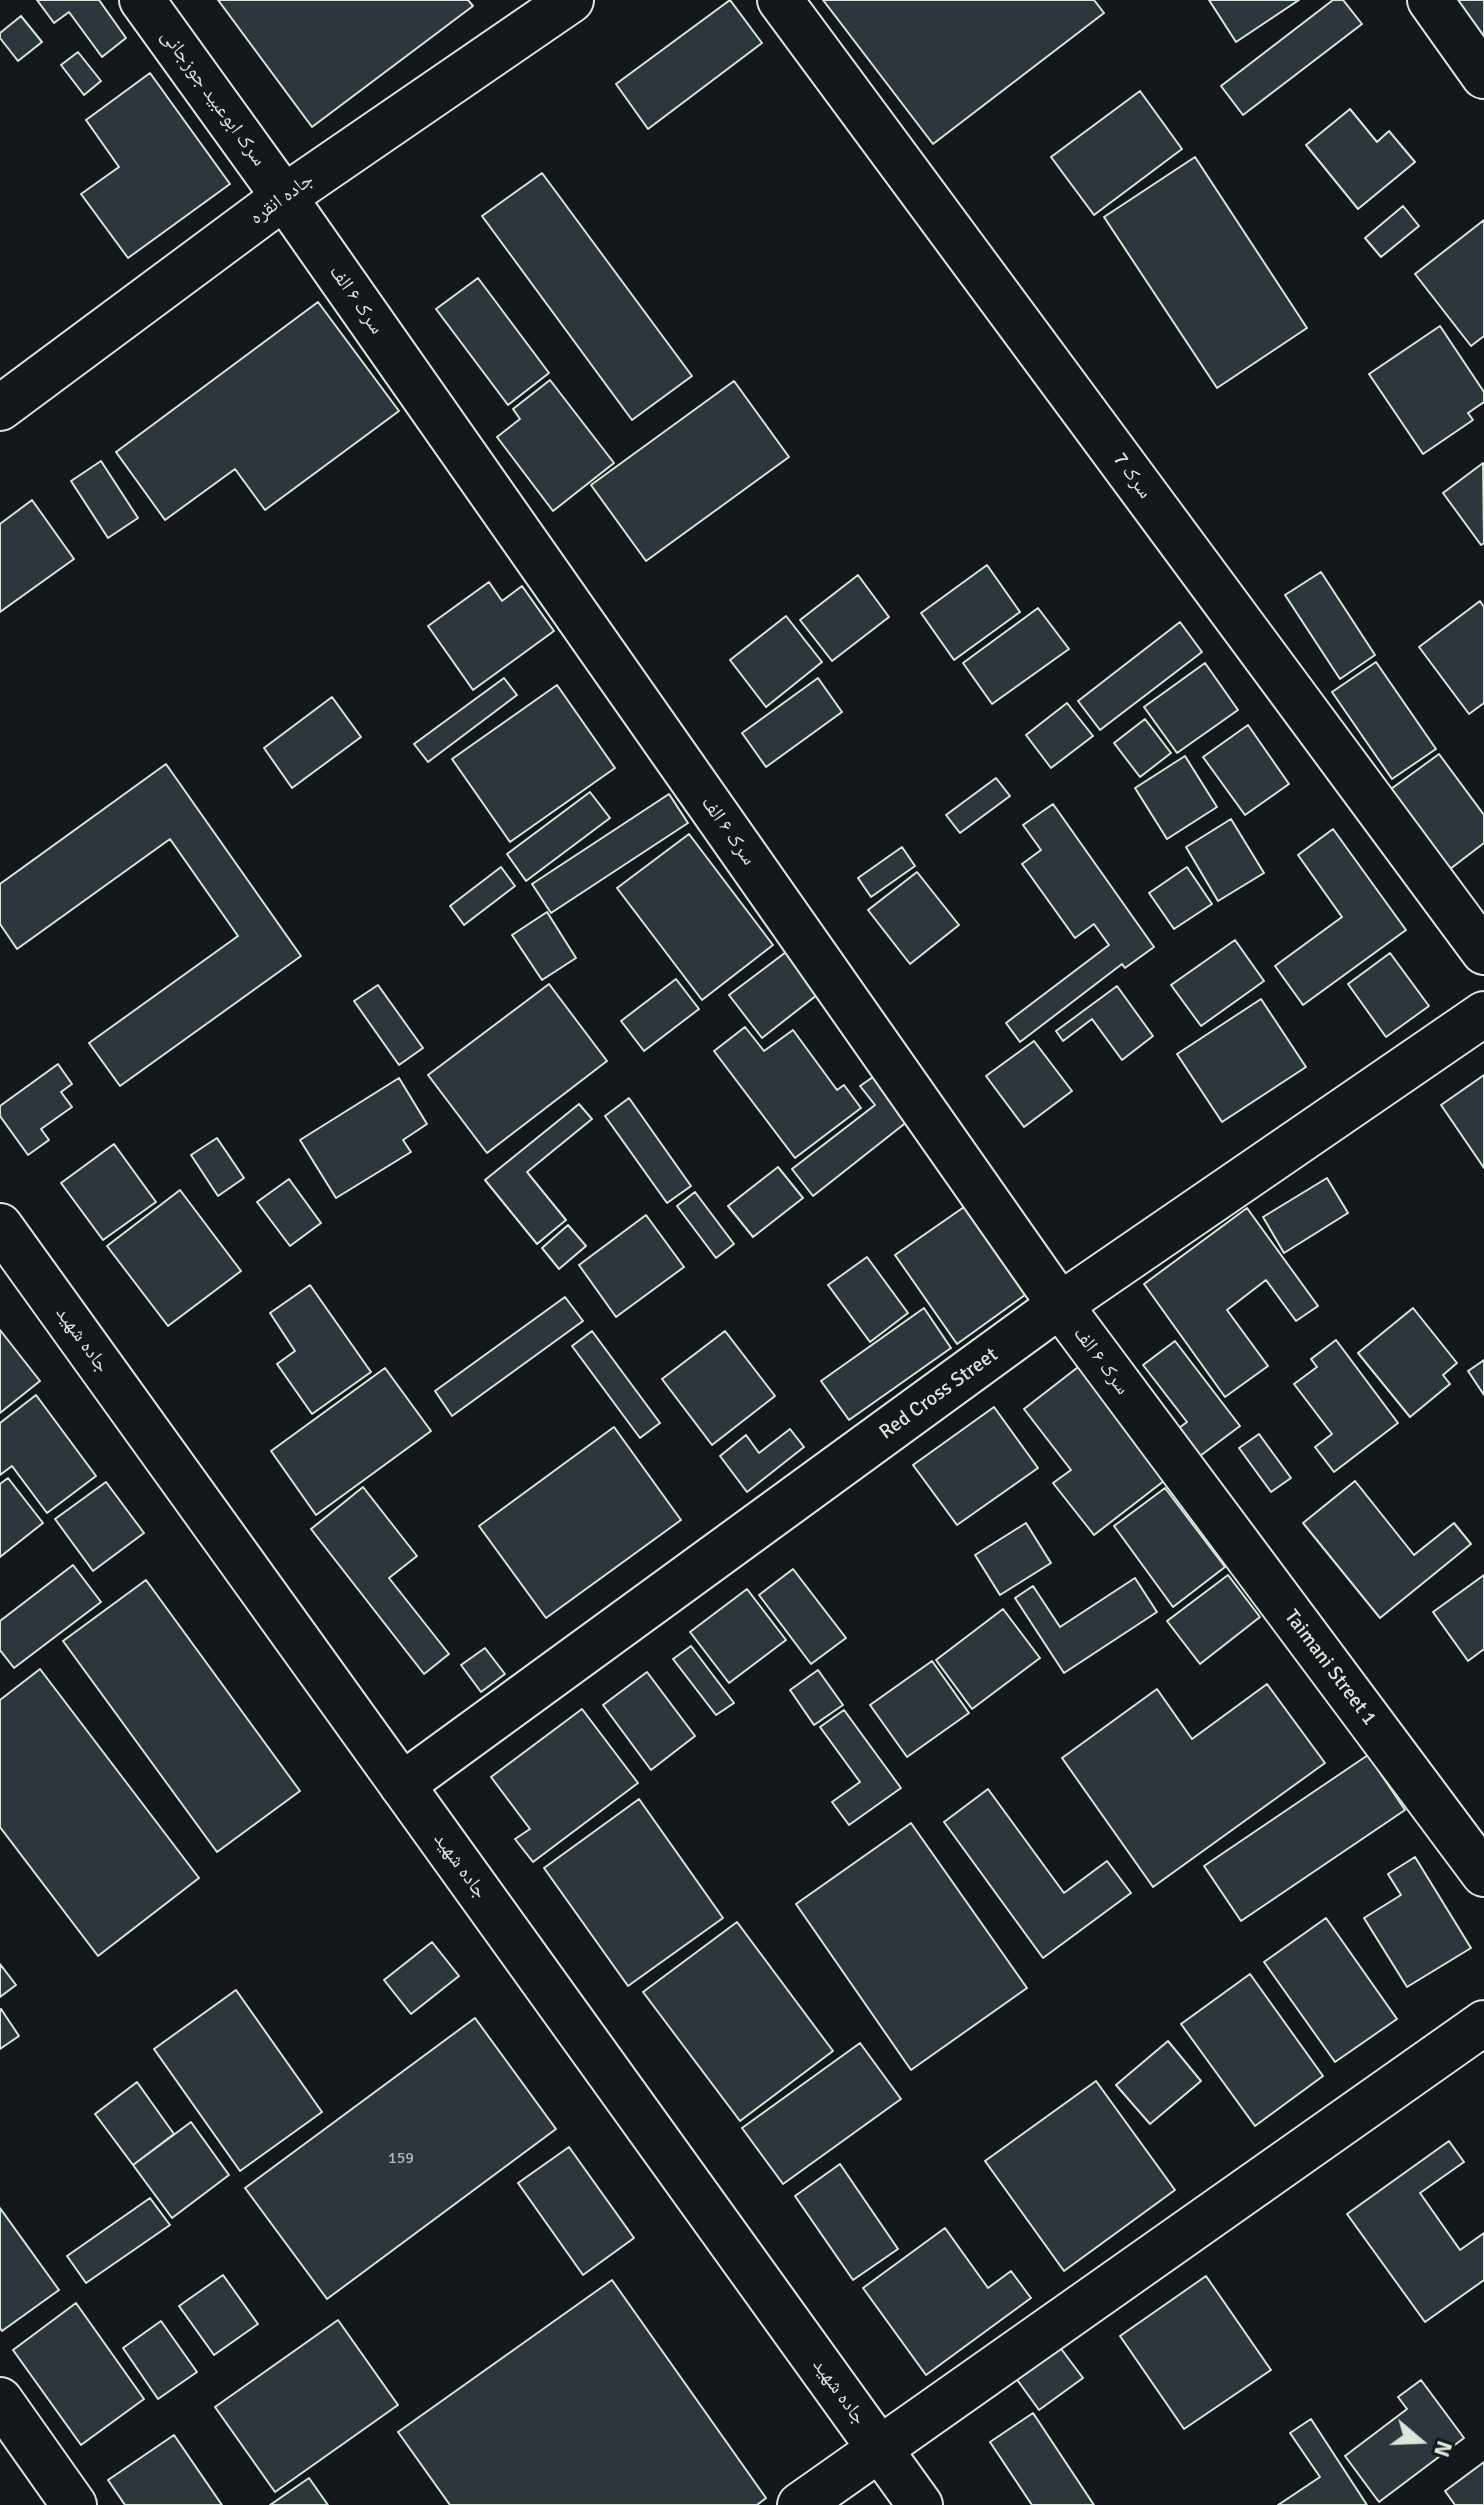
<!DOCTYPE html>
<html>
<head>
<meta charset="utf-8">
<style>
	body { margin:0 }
	#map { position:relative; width:1484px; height:2505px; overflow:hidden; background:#14181c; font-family:Signika,sans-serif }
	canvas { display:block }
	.north { position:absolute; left:1380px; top:2401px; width:80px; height:80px; -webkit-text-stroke:6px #14181c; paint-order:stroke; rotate:109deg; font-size:22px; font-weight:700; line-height:32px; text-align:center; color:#d8e6dc }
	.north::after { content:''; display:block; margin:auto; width:28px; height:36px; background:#d8e6dc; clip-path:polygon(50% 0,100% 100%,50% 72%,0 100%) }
</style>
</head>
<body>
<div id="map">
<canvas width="1484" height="2505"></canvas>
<div class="north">N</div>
</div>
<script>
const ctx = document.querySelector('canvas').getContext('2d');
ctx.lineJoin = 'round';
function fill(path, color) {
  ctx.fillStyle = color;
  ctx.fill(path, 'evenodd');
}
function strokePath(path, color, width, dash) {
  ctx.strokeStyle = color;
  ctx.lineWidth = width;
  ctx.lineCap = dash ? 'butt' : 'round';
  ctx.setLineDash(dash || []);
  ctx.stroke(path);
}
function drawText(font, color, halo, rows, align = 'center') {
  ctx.font = font + ' Signika,"Noto Naskh Arabic",sans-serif';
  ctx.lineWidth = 6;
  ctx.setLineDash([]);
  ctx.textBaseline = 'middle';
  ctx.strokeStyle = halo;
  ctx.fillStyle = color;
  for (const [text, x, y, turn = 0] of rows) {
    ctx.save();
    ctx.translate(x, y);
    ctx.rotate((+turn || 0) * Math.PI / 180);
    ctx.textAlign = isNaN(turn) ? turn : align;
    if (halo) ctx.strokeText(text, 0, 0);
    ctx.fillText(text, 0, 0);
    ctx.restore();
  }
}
const building = new Path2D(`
	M37,0H99L126,38L102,57L69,12L54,23Z
	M218,0H468L473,6L312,127Z
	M730,0L762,43L648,129L616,84Z
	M823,0H1094L1104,13L933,144Z
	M1209,0H1299L1236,42Z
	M1333,0H1343L1362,24L1243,115L1221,86Z
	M1454,0H1484V43Z
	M21,16L42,42L18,61L0,38V33Z
	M78,52L101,81L84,95L61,65Z
	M150,73L230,184L128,258L81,194L119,167L86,120Z
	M1140,91L1182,149L1094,215L1051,157Z
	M1350,109L1377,142L1389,131L1415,162L1358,209L1306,145Z
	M1195,157L1307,328L1217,388L1104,217Z
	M542,173L692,376L632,420L482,216Z
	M1403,206L1419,226L1381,257L1365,238Z
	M1484,220V336L1471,346L1415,274Z
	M478,278L549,373L508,405L436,309Z
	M318,302L399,411L265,510L235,469L165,520L116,452Z
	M1440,326L1484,392V402L1468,413L1473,420L1423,454L1369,374Z
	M550,380L614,463L553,511L497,437L520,419L513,409Z
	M734,381L789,457L646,561L591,485Z
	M101,461L138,518L108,538L71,481Z
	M1483,463L1484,543L1481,545L1443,493Z
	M32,500L74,559L0,612V524Z
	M987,565L1020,612L954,660L921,613Z
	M1321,572L1375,655L1340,679L1285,595Z
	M858,575L889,617L832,661L800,620Z
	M489,582L502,601L522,586L554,631L473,690L428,626Z
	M1480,601L1484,607V703L1469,714L1419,647Z
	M1038,608L1069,649L992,704L963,663Z
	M786,616L822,662L766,707L730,660Z
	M1180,622L1202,652L1100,730L1078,701Z
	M1376,662L1436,749L1392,779L1332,692Z
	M1205,663L1238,710L1177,753L1144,707Z
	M504,678L517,695L428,762L414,744Z
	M818,678L842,712L766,767L742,733Z
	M557,685L615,768L510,842L452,759Z
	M332,697L361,737L292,788L264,748Z
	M1067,703L1093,736L1051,768L1026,735Z
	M1145,719L1171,753L1140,777L1114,743Z
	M1248,725L1289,784L1245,815L1203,757Z
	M1439,754L1484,815V843L1450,869L1391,789Z
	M1185,756L1217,807L1167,839L1135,788Z
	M166,764L301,956L120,1086L89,1043L238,936L170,839L17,949L0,924V884Z
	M996,778L1010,796L960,833L946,815Z
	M590,792L610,818L526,881L507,854Z
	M669,794L688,823L551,913L532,884Z
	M1053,804L1154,947L1125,968L1122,964L1020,1042L1006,1023L1109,945L1094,924L1075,938L1022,864L1041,850L1023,825Z
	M1231,819L1264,873L1218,901L1186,847Z
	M1333,829L1406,930L1303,1005L1275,966L1342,917L1298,855Z
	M689,834L773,945L702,1000L617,888Z
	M902,847L915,866L871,897L858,878Z
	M501,867L515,886L464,925L450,906Z
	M1187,867L1212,904L1174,929L1149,893Z
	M917,872L959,925L910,964L868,910Z
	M547,912L576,958L542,980L512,935Z
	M1235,940L1264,981L1201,1026L1171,985Z
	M790,949L822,991L762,1038L729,995Z
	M1390,953L1429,1006L1386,1037L1348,984Z
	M676,979L699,1009L644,1051L621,1021Z
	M549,984L607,1061L487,1153L428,1075Z
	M378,985L423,1048L399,1065L354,1001Z
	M1117,986L1153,1036L1122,1060L1092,1019L1063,1041L1056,1031Z
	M1261,999L1306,1067L1222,1122L1177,1054Z
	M745,1027L764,1051L793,1030L837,1090L844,1085L861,1108L795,1158L714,1051Z
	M1034,1041L1072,1091L1024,1127L986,1076Z
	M58,1064L72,1084L61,1092L72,1107L41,1129L49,1140L28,1155L0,1116V1106Z
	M1484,1075V1168L1441,1105Z
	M873,1077L908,1121L813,1196L792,1169L875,1105L860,1086Z
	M399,1078L427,1124L403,1140L411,1152L336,1198L300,1140Z
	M629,1098L691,1186L667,1203L605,1116Z
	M579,1104L592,1119L527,1172L566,1220L537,1244L485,1180Z
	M217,1138L244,1178L218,1196L191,1155Z
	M114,1144L156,1202L103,1240L61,1183Z
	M778,1167L803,1198L753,1237L728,1206Z
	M1327,1178L1348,1213L1284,1253L1263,1217Z
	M289,1179L321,1223L290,1246L257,1202Z
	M180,1190L241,1271L168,1326L107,1246Z
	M695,1192L734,1244L716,1258L677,1206Z
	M964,1207L1025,1295L957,1344L895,1255Z
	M1247,1208L1318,1306L1296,1321L1266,1280L1227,1310L1268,1366L1225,1397L1144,1284Z
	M646,1215L684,1267L616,1317L579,1265Z
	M568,1225L586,1246L559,1269L542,1248Z
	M867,1257L908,1313L870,1342L828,1285Z
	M310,1285L371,1372L312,1414L277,1364L295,1351L270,1313Z
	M565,1297L583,1321L452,1416L435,1391Z
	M924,1308L951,1348L849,1420L821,1381Z
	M1413,1308L1457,1363L1443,1375L1450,1384L1410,1417L1358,1353Z
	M0,1330L40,1381L0,1413Z
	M592,1331L660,1423L640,1438L572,1346Z
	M725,1331L775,1396L712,1445L662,1379Z
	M1336,1340L1398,1423L1334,1472L1315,1447L1332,1434L1294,1384L1317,1367L1311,1359Z
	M1175,1341L1240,1426L1192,1462L1171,1434L1187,1422L1143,1365Z
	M1484,1360V1395L1468,1371Z
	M1082,1364L1169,1477L1094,1535L1053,1483L1071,1470L1024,1409Z
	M385,1368L431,1431L316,1515L271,1451Z
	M36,1395L96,1476L47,1513L12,1466L0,1475V1423Z
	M994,1407L1038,1468L957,1525L913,1465Z
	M614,1427L681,1520L546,1618L479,1526Z
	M790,1429L804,1447L747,1492L720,1456L746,1435L759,1453Z
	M1259,1434L1291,1478L1271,1492L1239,1448Z
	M8,1478L43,1523L0,1557V1484Z
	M1355,1481L1414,1555L1454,1523L1471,1544L1380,1618L1303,1523Z
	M106,1482L144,1533L93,1571L55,1519Z
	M363,1487L417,1556L389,1578L449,1654L424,1674L311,1529Z
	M1165,1488L1225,1567L1173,1607L1114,1526Z
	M1026,1523L1051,1563L1000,1595L975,1555Z
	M73,1565L101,1602L14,1668L0,1650V1621Z
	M793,1569L846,1638L811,1664L759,1595Z
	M1228,1575L1260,1617L1200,1664L1167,1621Z
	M1484,1575V1649L1468,1661L1433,1612Z
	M1135,1578L1157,1612L1064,1673L1015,1598L1033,1586L1060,1627Z
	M146,1580L300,1791L217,1852L63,1641Z
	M747,1589L786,1640L729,1683L690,1632Z
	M1003,1609L1040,1658L972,1709L936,1660Z
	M691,1646L734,1703L716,1715L673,1659Z
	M485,1648L505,1674L481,1692L461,1665Z
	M932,1661L969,1713L907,1757L870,1705Z
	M40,1669L199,1878L98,1956L0,1827V1700Z
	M818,1670L843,1705L814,1725L790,1690Z
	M647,1672L695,1736L651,1770L603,1705Z
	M1267,1684L1325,1763L1153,1887L1062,1758L1157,1689L1192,1739Z
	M582,1709L638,1783L533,1862L515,1839L530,1829L491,1777Z
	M844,1710L901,1788L849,1825L832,1802L860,1782L820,1727Z
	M1368,1755L1405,1810L1241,1921L1204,1866Z
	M988,1789L1064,1893L1107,1861L1131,1893L1043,1958L944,1822Z
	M639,1799L723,1918L628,1986L544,1868Z
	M911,1823L1027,1988L911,2070L796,1904Z
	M1415,1857L1471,1948L1407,1987L1364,1918L1401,1895L1388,1874Z
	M1326,1918L1397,2019L1335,2062L1264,1962Z
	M737,1922L833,2051L740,2121L643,1992Z
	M432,1942L459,1976L411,2014L384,1980Z
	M0,1964L16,1985L0,1997Z
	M1250,1974L1323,2076L1255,2126L1181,2024Z
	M236,1990L322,2112L240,2171L154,2049Z
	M1,2009L19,2036L0,2049V2010Z
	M475,2018L556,2129L327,2299L245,2188Z
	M1168,2041L1201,2081L1150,2124L1116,2085Z
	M860,2043L901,2099L783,2184L742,2128Z
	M1096,2081L1175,2190L1064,2271L985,2161Z
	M137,2082L174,2134L133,2165L95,2114Z
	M191,2122L229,2175L172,2218L133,2165Z
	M1449,2141L1464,2162L1420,2193L1460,2250L1484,2233V2280L1425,2322L1347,2214Z
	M569,2147L634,2238L583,2275L518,2183Z
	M840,2164L898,2249L853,2280L795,2196Z
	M150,2198L170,2225L86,2283L67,2256Z
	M0,2208L59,2290L2,2331L0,2328Z
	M945,2228L988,2288L1011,2271L1031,2298L926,2375L863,2288Z
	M223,2275L258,2324L214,2355L179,2306Z
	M1206,2276L1271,2370L1184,2429L1120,2336Z
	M612,2280L766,2498L757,2505H450L398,2432Z
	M76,2303L144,2399L81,2445L13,2350Z
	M338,2320L398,2405L275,2492L215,2407Z
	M161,2321L197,2372L158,2399L123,2348Z
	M1056,2342L1083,2378L1039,2410L1013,2374Z
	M1421,2380L1464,2438L1379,2502L1345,2456L1407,2409L1398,2397Z
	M1033,2413L1094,2505H1032L990,2442Z
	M1311,2419L1367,2505H1278L1320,2477L1290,2433Z
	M174,2435L222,2505H125L108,2480Z
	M1484,2462V2505H1455L1445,2491Z
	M309,2478L328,2505H270Z`);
fill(building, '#2c363c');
strokePath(building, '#d8e6dc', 2);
const minor = new Path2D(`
	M142,0L284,197L1060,1305L1484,1874
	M780,0L1484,952
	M1430,0L1484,76
	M402,1785L1060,1305L1484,1014
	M0,2400L74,2505
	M800,2505L1484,2023`);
const major = new Path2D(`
	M0,408L284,197L571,0
	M0,1226L920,2505`);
strokePath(minor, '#d8e6dc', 48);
strokePath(major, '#d8e6dc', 48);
strokePath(minor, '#14181c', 44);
strokePath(major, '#14181c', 44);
drawText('16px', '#adbab4', null, [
	["159",401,2159]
]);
drawText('20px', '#d8e6dc', '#14181c', [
	["سرک ابوعبید جوزجانی",213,98,54],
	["جاده انقره",282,199,-36],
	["سرک ۶ الف",356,300,55],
	["سرک 7",1132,476,54],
	["سرک ۶ الف",728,831,55],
	["جاده شهید",82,1340,54],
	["سرک ۶ الف",1101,1361,53],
	["Red Cross Street",939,1394,-36],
	["Taimani Street 1",1330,1668,53],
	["جاده شهید",460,1866,54],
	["جاده شهید",839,2392,54]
]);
</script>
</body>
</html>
